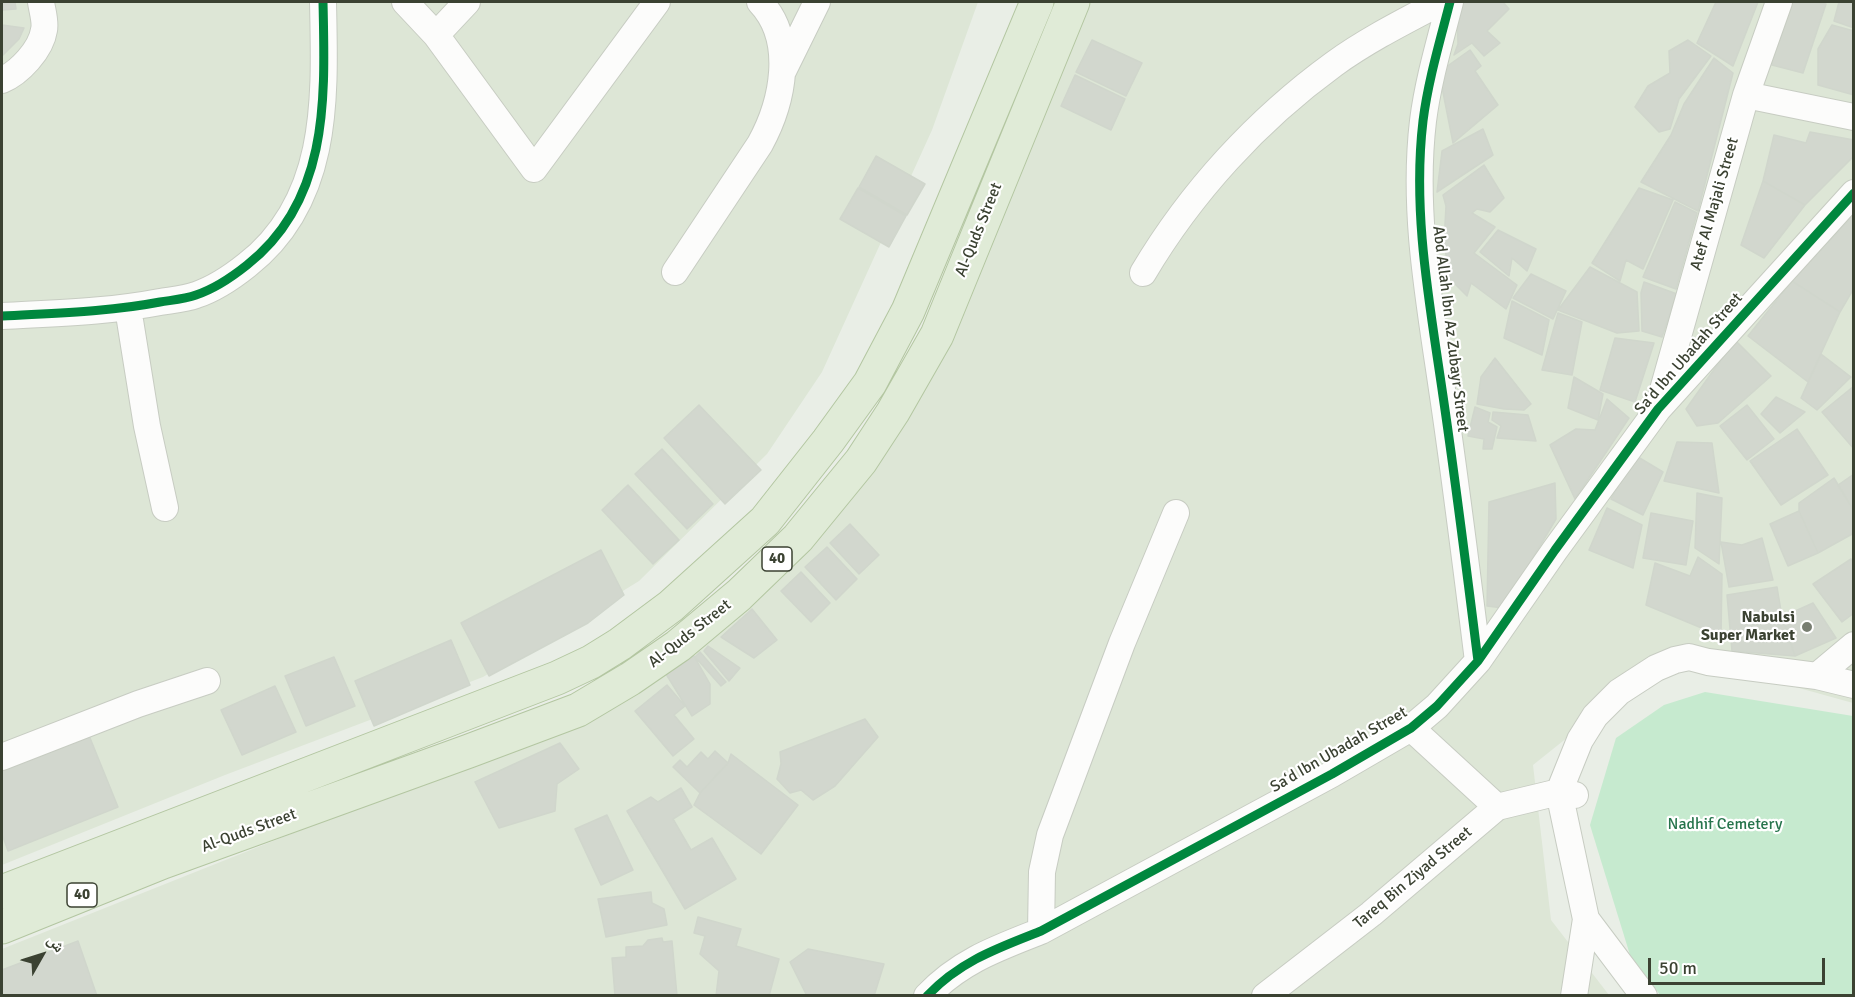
<!DOCTYPE html>
<html>
<head>
<meta charset="utf-8">
<style>
	body { margin:0 }
	#map { position:relative; width:1855px; height:997px; overflow:hidden; background:#e9eee6; font-family:Signika,"Noto Naskh Arabic",sans-serif }
	canvas { display:block }
	.frame { position:absolute; inset:0; border:3px solid #3b4232; pointer-events:none }
	.north { position:absolute; left:12px; top:925px; width:60px; height:60px; -webkit-text-stroke:4px #fff; paint-order:stroke; rotate:51deg; font-size:16px; font-weight:700; line-height:24px; text-align:center; color:#3b4232 }
	.north::after { content:''; display:block; margin:auto; width:21px; height:27px; background:#3b4232; clip-path:polygon(50% 0,100% 100%,50% 72%,0 100%) }
	.scale { position:absolute; left:1648px; top:958px; width:177px; height:27px; box-sizing:border-box; border:3px solid #3b4232; border-top:0; padding-left:8px; font-size:18px; line-height:21px; white-space:nowrap; color:#3b4232; -webkit-text-stroke:4px #fff; paint-order:stroke }
</style>
</head>
<body>
<div id="map">
<canvas width="1855" height="997"></canvas>
<div class="frame"></div>
<div class="north">ش</div>
<div class="scale">50 m</div>
</div>
<script>
const ctx = document.querySelector('canvas').getContext('2d');
ctx.lineJoin = 'round';
function fill(path, color) {
  ctx.fillStyle = color;
  ctx.fill(path, 'evenodd');
}
function strokePath(path, color, width, dash) {
  ctx.strokeStyle = color;
  ctx.lineWidth = width;
  ctx.lineCap = dash ? 'butt' : 'round';
  ctx.setLineDash(dash || []);
  ctx.stroke(path);
}
function drawText(font, color, halo, rows, align = 'center') {
  ctx.font = font + ' Signika,sans-serif';
  ctx.lineWidth = 4.5;
  ctx.setLineDash([]);
  ctx.textBaseline = 'middle';
  ctx.strokeStyle = halo;
  ctx.fillStyle = color;
  for (const [text, x, y, turn = 0] of rows) {
    ctx.save();
    ctx.translate(x, y);
    ctx.rotate((+turn || 0) * Math.PI / 180);
    ctx.textAlign = isNaN(turn) ? turn : align;
    if (halo) ctx.strokeText(text, 0, 0);
    ctx.fillText(text, 0, 0);
    ctx.restore();
  }
}
fill(new Path2D(`
	M2,2H978L932,130L822,372L767,454L639,581L483,677L225,775L2,865Z
	M1081,2H1853V703L1673,653L1533,765L1551,920L1609,995L2,996V949L617,704L799,553L927,377Z`), '#dde6d6');
fill(new Path2D(`
	M1705,692L1853,716V995H1660L1630,955L1590,825L1616,738L1664,705Z`), '#c6eacf');
const building = new Path2D(`
	M2,2H15L16,9L2,10Z
	M1457,2H1503L1509,9L1487,31L1500,43L1484,56L1472,43L1454,55L1458,44Z
	M1716,2H1758L1733,66L1697,43Z
	M1791,2H1815L1826,4L1803,73L1772,65L1773,42Z
	M1839,2H1854V28L1834,21Z
	M2,25L24,28L19,39L2,56Z
	M1832,25L1854,31V95L1818,85V49Z
	M1092,40L1142,63L1126,96L1076,72Z
	M1688,40L1711,56L1679,99L1670,129L1659,132L1635,107L1648,86L1670,73L1669,51Z
	M1470,50L1481,66L1475,71L1498,105L1453,143L1439,72Z
	M1714,58L1733,73L1698,211L1641,182L1671,135L1684,104Z
	M1075,75L1125,99L1111,130L1061,106Z
	M1483,129L1493,155L1437,192L1442,151Z
	M1810,132L1854,140V156L1805,205L1763,181L1774,135L1806,143Z
	M876,156L925,184L907,215L859,187Z
	M1484,165L1504,198L1490,212L1477,209L1472,213L1495,227L1474,253L1517,285L1506,309L1471,283L1467,296L1450,279L1444,243L1446,206L1443,195Z
	M1763,181L1805,205L1764,258L1741,245Z
	M858,188L906,216L889,247L840,219Z
	M1639,188L1673,200L1643,269L1626,260L1620,281L1592,263Z
	M1675,202L1697,213L1676,289L1643,277Z
	M1854,214V288L1840,312L1792,281Z
	M1498,230L1536,249L1527,271L1512,258L1509,276L1480,252Z
	M1590,267L1637,292L1639,331L1617,333L1558,310Z
	M1531,274L1566,291L1553,319L1513,298Z
	M1792,281L1840,312L1808,382L1748,336Z
	M1644,282L1677,294L1662,337L1642,331L1641,293Z
	M1512,301L1549,320L1542,355L1504,338Z
	M1558,313L1582,322L1572,375L1542,370Z
	M1615,338L1654,343L1635,402L1600,390Z
	M1735,340L1771,376L1718,423L1697,426L1686,409Z
	M1821,354L1851,377L1817,410L1801,398Z
	M1495,358L1531,404L1524,410L1504,409L1477,404L1481,377Z
	M1574,377L1603,394L1598,420L1568,408Z
	M1854,386V449L1822,412Z
	M1776,397L1805,412L1780,433L1761,414Z
	M1607,399L1629,418L1575,499L1550,445L1576,429L1595,430Z
	M699,405L761,470L725,504L664,438Z
	M1747,405L1774,439L1747,460L1720,426Z
	M1475,407L1490,413L1488,422L1497,427L1492,449H1483L1484,439L1468,436Z
	M1493,412L1528,415L1536,441L1497,438L1501,426L1492,420Z
	M1797,429L1828,475L1781,505L1750,461Z
	M1677,442L1712,443L1719,493L1664,481Z
	M662,449L713,504L687,529L635,474Z
	M1633,454L1663,472L1643,515L1611,499Z
	M1854,474V511L1838,485Z
	M1834,478L1854,511V533L1818,553L1799,511V503Z
	M1555,483L1556,519L1503,608L1487,606L1489,502Z
	M628,485L679,540L653,564L602,510Z
	M1697,493L1722,498L1719,564L1695,548Z
	M1607,508L1642,525L1633,568L1589,550Z
	M1799,511L1818,553L1788,566L1770,524Z
	M1651,513L1693,521L1686,565L1643,558Z
	M850,524L879,555L859,574L830,543Z
	M1762,538L1773,580L1729,587L1721,542L1742,545Z
	M827,547L857,579L836,600L805,567Z
	M601,550L624,595L588,623L489,676L461,623Z
	M1698,557L1722,574L1721,636L1646,605L1655,563L1690,576Z
	M1851,559L1854,563V613L1842,622L1813,584Z
	M801,572L830,603L811,622L781,591Z
	M1777,587L1782,617L1795,656L1732,651L1727,595Z
	M1813,603L1836,638L1795,656L1782,617Z
	M752,609L777,640L754,658L721,637Z
	M451,640L470,685L374,726L355,681Z
	M708,646L740,668L729,681L704,651Z
	M700,652L726,682L721,686L695,657Z
	M694,656L710,684V704L692,716L666,674Z
	M334,657L355,706L306,726L285,676Z
	M667,685L685,706L674,715L694,739L673,756L635,711Z
	M275,686L296,732L242,755L221,710Z
	M865,719L878,737L835,786L813,800L801,790L790,793L777,779L781,764L780,752Z
	M88,733L118,807L8,851L2,834V767Z
	M560,743L579,769L557,784L555,811L499,828L475,782Z
	M715,751L728,763L700,793L673,767L680,760L687,767L701,752L708,759Z
	M731,754L798,805L761,854L694,805L700,793L728,763Z
	M681,788L692,807L673,819L691,850L712,838L736,879L685,909L627,811L651,797L658,802Z
	M607,815L633,870L601,885L575,829Z
	M651,892L652,903L664,909L667,925L606,937L598,899Z
	M698,917L741,929L736,946L779,959L769,996H716L719,971L700,954L705,936L694,933Z
	M662,938L663,942L672,941L677,996H615L612,958L626,957V947L643,946L648,940Z
	M78,941L97,996H2V970Z
	M808,949L884,964L874,996H807L790,962Z`);
fill(building, '#d2d7ce');
strokePath(building, '#d0d6cc', 1.5);
const street = new Path2D(`
	M405,2L436,35L467,2
	M1450,2C1440,41 1428,81 1423,121C1412,213 1430,305 1443,396C1456,484 1467,573 1478,661
	M436,35L534,169L657,2
	M783,71L817,2
	M2,80C19,73 41,50 44,30C46,22 42,10 41,2
	M1746,95L1854,117
	M675,272L760,144C783,102 796,40 760,2
	M1143,273C1191,192 1257,120 1334,64C1367,40 1405,21 1441,2
	M128,308L147,426L165,508
	M2,316C54,313 108,312 160,302C172,300 185,299 196,295C214,289 232,277 247,265C330,200 325,97 323,2
	M1659,404L1746,95L1779,2
	M1817,676L1854,645
	M1411,728L1497,807
	M2,757L138,704L207,681
	M1559,792L1580,740L1595,716L1619,692L1656,668L1675,660L1689,657L1708,662L1817,676L1854,685
	M1559,792L1586,919L1574,996
	M1586,919L1644,996
	M1041,931L1042,872L1050,835L1122,643L1176,513
	M927,996C960,961 998,948 1041,931L1332,774L1411,728L1437,706L1478,661L1555,550L1658,409L1854,193
	M1265,996L1371,914L1497,807L1559,792L1575,795`);
const highway = new Path2D(`
	M2,892L557,678L591,662L620,644L671,606L765,521L828,441L870,383L908,311L1037,2
	M2,927L163,862L469,751L578,710L630,679L678,646L739,595L798,538L861,461L893,412L937,335L1073,2`);
strokePath(street, '#c7ccc2', 28);
strokePath(highway, '#b3c6a1', 35);
strokePath(street, '#fcfcfb', 26);
strokePath(highway, '#e0ebd7', 33);
strokePath(new Path2D(`
	M1450,2C1440,41 1428,81 1423,121C1412,213 1430,305 1443,396C1456,484 1467,573 1478,661
	M2,316C54,313 108,312 160,302C172,300 185,299 196,295C214,289 232,277 247,265C330,200 325,97 323,2
	M927,996C960,961 998,948 1041,931L1332,774L1411,728L1437,706L1478,661L1555,550L1658,409L1854,193`), '#00873e', 9);
for (const [x, y, r, color] of [
	[1807,627,6,"#787e71"]
]) {
  const dot = new Path2D();
  dot.arc(x, y, r, 0, 2 * Math.PI);
  ctx.fillStyle = color;
  ctx.fill(dot);
  strokePath(dot, '#fff', 2);
}
for (const [x, y, w] of [
	[777,559,30],
	[82,895,30]
]) {
  const box = new Path2D();
  box.roundRect(x - w / 2, y - 12, w, 24, 4.5);
  ctx.fillStyle = '#fff';
  ctx.fill(box);
  strokePath(box, '#3b4232', 1.5);
}
drawText('bold 15px', '#3b4232', null, [
	["40",777,559],
	["40",82,895]
]);
drawText('16px', '#3b4232', '#fff', [
	["Atef Al Majali Street",1715,204,-74],
	["Al-Quds Street",979,230,-68],
	["Abd Allah Ibn Az Zubayr Street",1450,329,83],
	["Saʻd Ibn Ubadah Street",1689,354,-49],
	["Al-Quds Street",690,634,-38],
	["Saʻd Ibn Ubadah Street",1339,750,-30],
	["Al-Quds Street",249,831,-20],
	["Tareq Bin Ziyad Street",1413,878,-40]
]);
drawText('bold 16px', '#3b4232', '#fff', [
	["Nabulsi",1795,618],
	["Super Market",1795,636]
], 'right');
drawText('16px', '#26744c', '#fff', [
	["Nadhif Cemetery",1725,825]
]);
</script>
</body>
</html>
